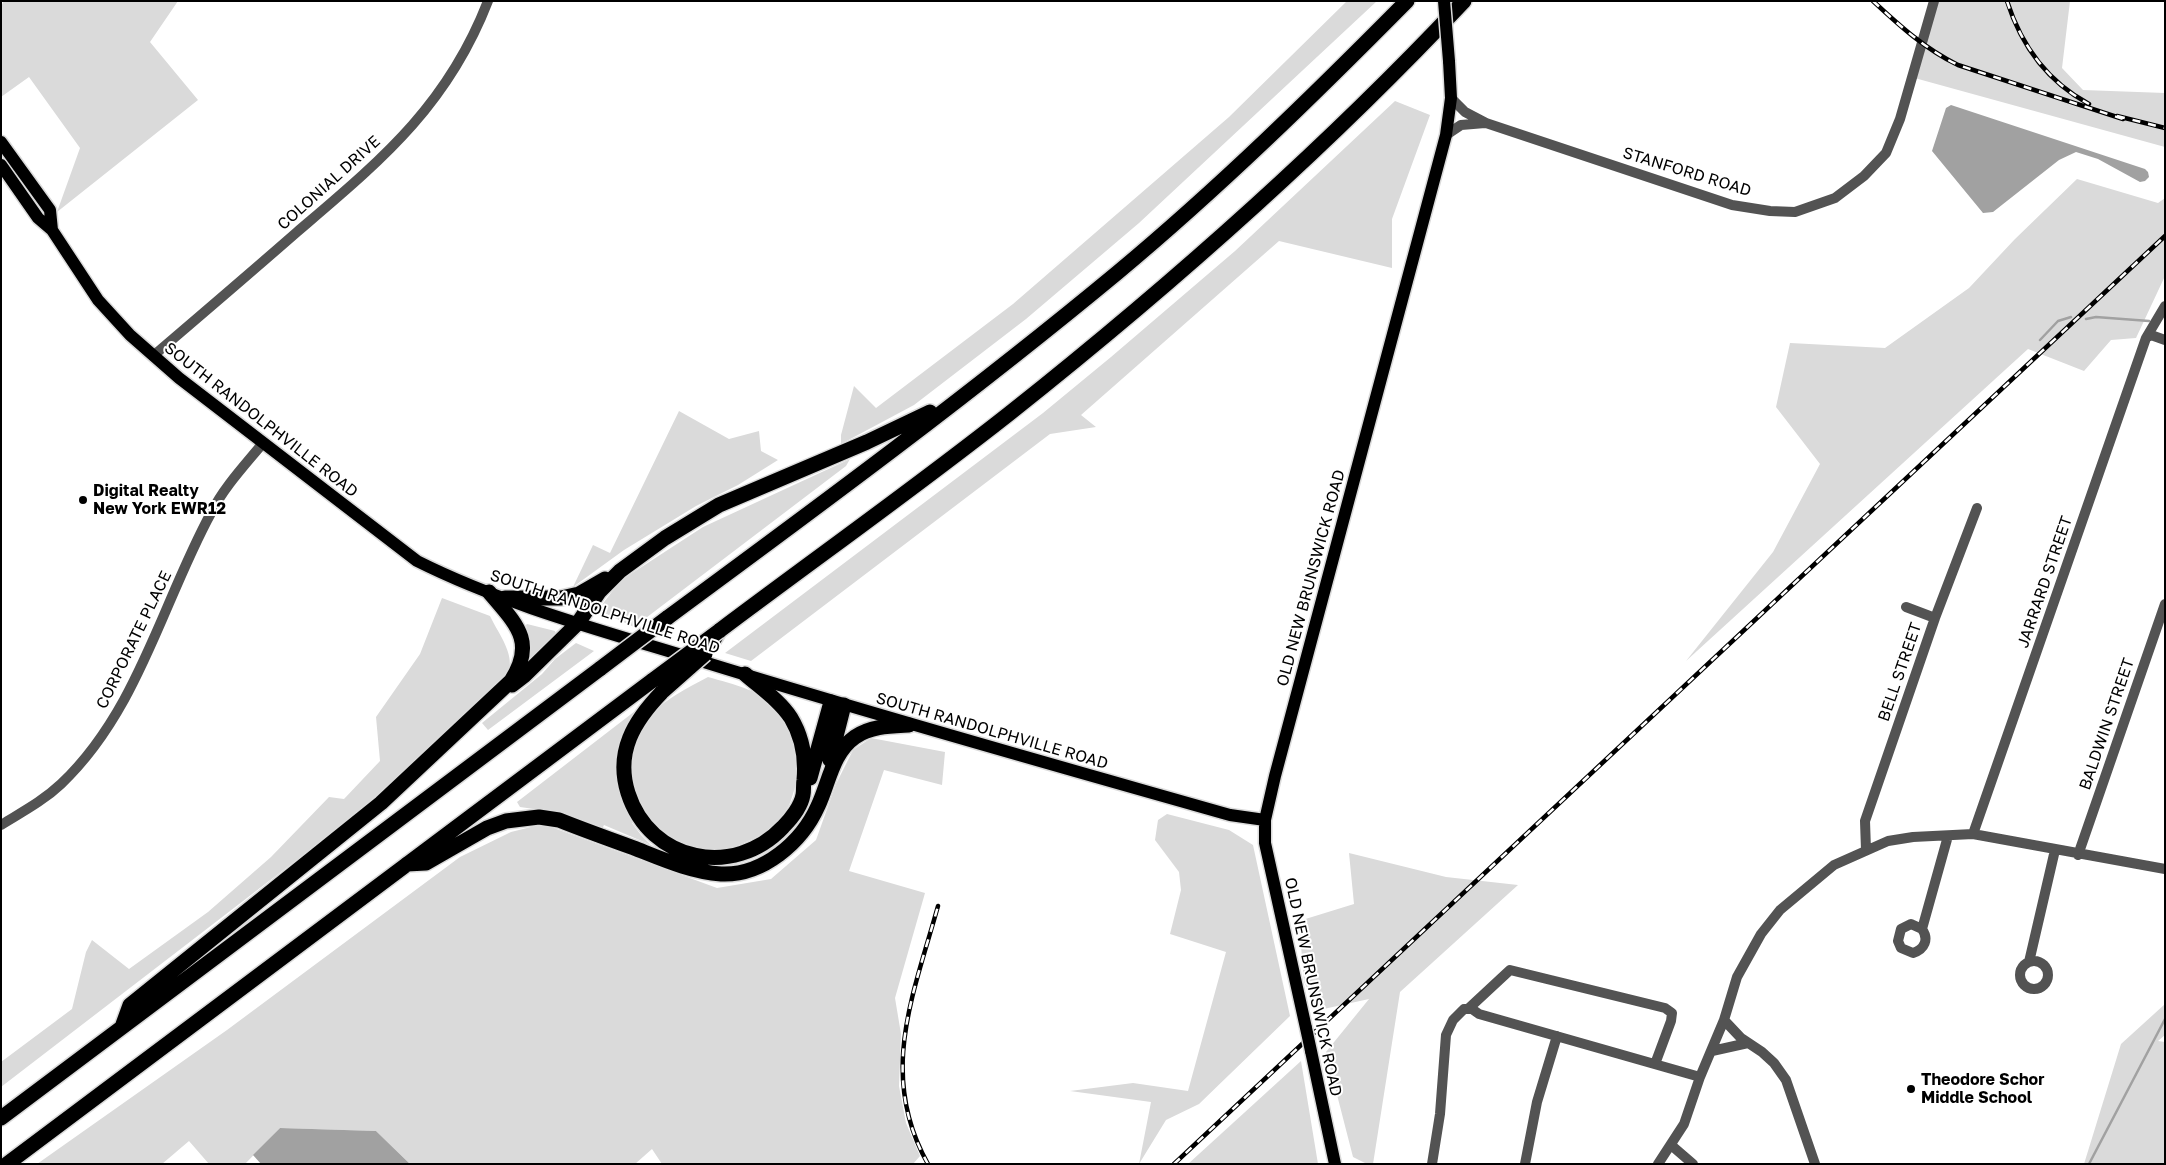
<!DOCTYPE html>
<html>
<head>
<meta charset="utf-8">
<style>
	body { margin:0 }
	#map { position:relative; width:2166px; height:1165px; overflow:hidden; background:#fff; font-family:"Golos Text",sans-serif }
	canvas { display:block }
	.frame { position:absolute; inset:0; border:2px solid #000; pointer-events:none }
</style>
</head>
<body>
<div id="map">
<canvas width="2166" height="1165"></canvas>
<div class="frame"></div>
</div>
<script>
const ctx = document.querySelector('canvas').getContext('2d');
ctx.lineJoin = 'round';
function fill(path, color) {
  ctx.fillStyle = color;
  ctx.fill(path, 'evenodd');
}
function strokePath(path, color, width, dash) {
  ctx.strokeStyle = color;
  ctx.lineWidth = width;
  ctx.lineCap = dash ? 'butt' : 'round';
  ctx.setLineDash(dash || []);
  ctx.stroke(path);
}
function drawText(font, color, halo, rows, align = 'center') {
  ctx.font = font + ' "Golos Text",sans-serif';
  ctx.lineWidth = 4;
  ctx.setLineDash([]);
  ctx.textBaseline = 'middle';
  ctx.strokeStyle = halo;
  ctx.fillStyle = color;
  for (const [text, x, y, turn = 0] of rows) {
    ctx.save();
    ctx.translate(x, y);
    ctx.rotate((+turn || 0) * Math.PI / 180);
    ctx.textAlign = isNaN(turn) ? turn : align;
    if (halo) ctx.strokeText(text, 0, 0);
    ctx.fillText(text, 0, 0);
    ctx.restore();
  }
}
fill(new Path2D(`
	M4,1H178L150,42L198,100L57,212L80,148L29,77L1,97V6Z
	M1347,1H1377L1139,223L1026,319L914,405L841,444V435L854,386L876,408L1013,304L1229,117Z
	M1936,1H2070L2062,68L2083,90L2165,93V147L1911,77Z
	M1395,101L1430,115L1392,219V268L1279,241L1081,415L1096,427L1050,434L751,661L725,653L1043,413L1111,357L1235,251Z
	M2077,179L2158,203L2165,198V276L2136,338L2111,340L2084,371L2028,349L1686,661L1773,552L1820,464L1776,407L1790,343L1885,348L1969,288L2015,239Z
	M679,411L729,439L759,431L761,451L778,460L738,485L696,506L624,550L573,587L593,545L610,553Z
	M850,459L846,466L634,627L598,610L620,581L703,527Z
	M442,598L490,616C499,635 517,656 507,676L355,815L1,1087V1062L72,1009L86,952L92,940L129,969L208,912L271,857L329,797L344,799L380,761L376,717L420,654Z
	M527,624L555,631L556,634L525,668L529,643L526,625Z
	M576,643L594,651L488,730L482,723L542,674L555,659Z
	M708,677C732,684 766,691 782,713C788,721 793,737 797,747C802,764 796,787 790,803C782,821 764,835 746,842C737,846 727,851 717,851C666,852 630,813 631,762C631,747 637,728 648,717C664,700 687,688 708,677Z
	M639,708L624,734L635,820L632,823L641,835L651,845L604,825L602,829L555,812L520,807L517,802Z
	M871,738L945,752L942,785L884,770L849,871L925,893L895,998L901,1034L899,1086L906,1123L920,1156L913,1164H662L652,1149L635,1164H410L376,1131L280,1128L245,1164H209L189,1141L162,1164H37L227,1030L460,857L511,832L543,824L717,888L771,879L816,840L836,784L853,750Z
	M1167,814L1229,830L1253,845L1290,1016L1199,1104L1166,1120L1139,1164L1151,1102L1070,1091L1133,1083L1188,1091L1226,952L1170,934L1181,890L1179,872L1155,840L1158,820Z
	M1349,853L1446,877L1518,885L1400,992L1373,1164H1367L1353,1157L1326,1052L1369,999L1319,1010L1304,982L1299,921L1354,904Z
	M2165,1004V1035L2158,1041L2165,1042V1164H2084L2121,1044Z
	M1301,1061L1318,1164H1188Z`), '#dadada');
fill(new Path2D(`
	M1951,105L2145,169L2148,172L2149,177L2145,181L2140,182L2098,159L2076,152L2059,160L1993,212L1983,213L1932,151L1946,108Z
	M280,1128L376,1131L410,1164H261L253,1155Z`), '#a1a1a1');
strokePath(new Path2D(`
	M2086,319L2096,317L2149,321
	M2040,340L2058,321L2071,317
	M2089,1164L2165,1019`), '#a1a1a1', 2.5);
const major = new Path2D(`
	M1,142L50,210L52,230
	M1,165L38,218L52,230L98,300L130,335L179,378L417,561C507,606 607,632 704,662C878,716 1054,765 1230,815L1265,820
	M1306,1028L1265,843V820L1275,776L1446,135L1451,98L1449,61
	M1311,1051L1335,1164`);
const highway = new Path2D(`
	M505,598H561L579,594L605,579
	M667,618C819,506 971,394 1117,273C1219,188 1314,95 1407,1
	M713,641L719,631C816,558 915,488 1010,413C1170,286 1324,150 1464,1
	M512,685L525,675L578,623L599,592L620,571L665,538L719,505L867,442L930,412
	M662,692C634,721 615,752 628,793C650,862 734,879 783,827C791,819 801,806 803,795C804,791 803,785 804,780C806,758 803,738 791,718C780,701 761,688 745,674
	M830,760L844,705
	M810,778L831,702
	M407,864L426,863L487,828L506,821L539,817L559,820C584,830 609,839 634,848C662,859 691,872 721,874C763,876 802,842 818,806C829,783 832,753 855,737C871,726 891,726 909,725
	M122,1027L130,1005L381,803L511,681C537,641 515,623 489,592
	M1,1118L601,668
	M7,1164L653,680`);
strokePath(major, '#dbdbdb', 15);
strokePath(highway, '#dbdbdb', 18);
strokePath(new Path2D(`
	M1451,98L1465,112L1486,123L1732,205L1770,211L1795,212L1835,198L1864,176L1886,153L1900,119L1934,1
	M1446,135L1461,125L1485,123
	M2146,338L2151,335L2165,340
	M153,356C201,315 249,274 297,232C380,161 447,107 488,1
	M1906,607L1935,618
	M1,825C22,812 43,801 61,784C138,711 162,603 211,513C224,487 245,465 263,443
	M1973,834L2146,338L2165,306
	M1866,850L1865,821L1935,618L1977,508
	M2078,855L2165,604
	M1922,929L1911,924L1901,929L1898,941L1901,948L1913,953C1925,949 1929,939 1922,929L1948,836
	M2020 975a14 14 0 1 1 28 0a14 14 0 1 1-28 0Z
	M2029,962L2055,850
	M1468,1009H1472L1479,1014L1700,1077
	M1724,1020L1741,1038L1762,1052L1774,1063L1786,1080L1815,1164
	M1712,1051L1748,1043
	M1671,1145L1693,1164
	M1432,1164L1440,1114L1446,1035L1453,1020L1464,1009H1468L1510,970L1665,1008L1672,1013L1671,1021L1655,1064
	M1525,1164L1537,1102L1557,1036
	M1658,1164L1684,1124L1700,1077L1724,1020L1737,977L1761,934L1780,910L1834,865L1888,841L1913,837L1973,834L2165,869`), '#535353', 10);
strokePath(major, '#000', 12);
strokePath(highway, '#000', 15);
const rail = new Path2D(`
	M1873,1C1900,26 1925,49 1958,65L2123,119
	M2007,1C2021,45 2048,82 2089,104
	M2117,116L2165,128
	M928,1164C878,1075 913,996 938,906
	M1174,1164L2165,236`);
strokePath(rail, '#000', 4.5);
strokePath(rail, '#fff', 2.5, [8]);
const majorBridge = new Path2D(`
	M1444,1L1449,61
	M1306,1028L1311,1051`);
const highwayBridge = new Path2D(`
	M601,668L667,618
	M653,680L719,631
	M662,692L705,654`);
strokePath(majorBridge, '#dbdbdb', 15, []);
strokePath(highwayBridge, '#dbdbdb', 18, []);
strokePath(majorBridge, '#000', 12);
strokePath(highwayBridge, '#000', 15);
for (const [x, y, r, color] of [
	[83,500,5,"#000"],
	[1911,1089,5,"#000"]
]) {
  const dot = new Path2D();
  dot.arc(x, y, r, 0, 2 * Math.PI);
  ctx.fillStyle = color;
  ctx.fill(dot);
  strokePath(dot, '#fff', 2);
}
drawText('16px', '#000', '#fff', [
	["STANFORD ROAD",1687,172,17],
	["COLONIAL DRIVE",329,183,-42],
	["SOUTH RANDOLPHVILLE ROAD",261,420,38],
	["OLD NEW BRUNSWICK ROAD",1311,578,-75],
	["JARRARD STREET",2045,582,-71],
	["SOUTH RANDOLPHVILLE ROAD",605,612,18],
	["CORPORATE PLACE",134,640,-64],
	["BELL STREET",1900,672,-71],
	["BALDWIN STREET",2107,724,-71],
	["SOUTH RANDOLPHVILLE ROAD",992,731,16],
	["OLD NEW BRUNSWICK ROAD",1313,987,78]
]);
drawText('bold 16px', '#000', '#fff', [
	["Digital Realty",93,491],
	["New York EWR12",93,509],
	["Theodore Schor",1921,1080],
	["Middle School",1921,1098]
], 'left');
</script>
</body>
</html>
